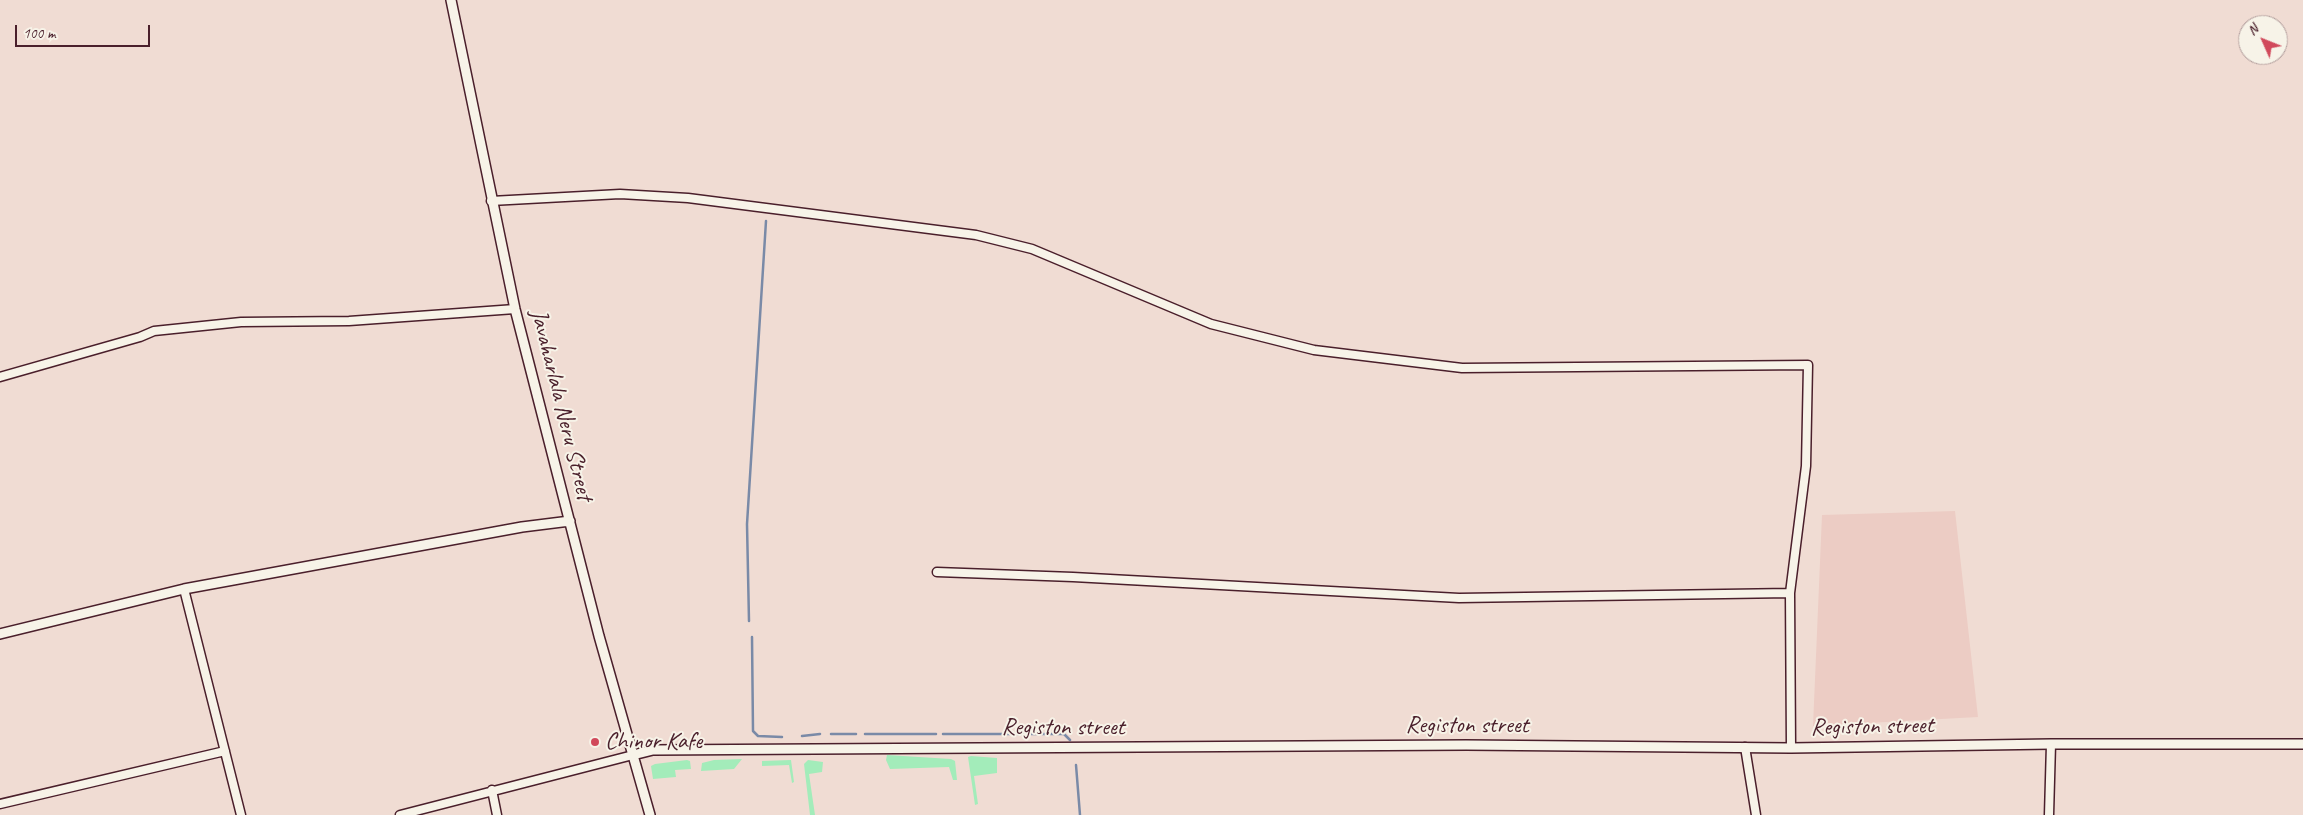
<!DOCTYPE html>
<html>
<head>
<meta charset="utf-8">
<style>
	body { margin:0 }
	#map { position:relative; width:2303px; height:815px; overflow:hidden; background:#f0dcd3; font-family:Caveat,sans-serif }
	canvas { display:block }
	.north { position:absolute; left:2238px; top:15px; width:50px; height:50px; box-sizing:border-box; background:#f7f3e8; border:1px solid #b29e9c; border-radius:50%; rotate:314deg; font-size:14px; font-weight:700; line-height:20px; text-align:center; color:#4a1f2b }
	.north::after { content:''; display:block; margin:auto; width:18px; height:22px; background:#d1495b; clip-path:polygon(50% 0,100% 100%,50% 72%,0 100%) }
	.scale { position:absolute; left:15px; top:25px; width:135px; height:22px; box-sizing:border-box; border:2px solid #4a1f2b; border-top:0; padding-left:6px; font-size:15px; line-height:18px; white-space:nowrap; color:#4a1f2b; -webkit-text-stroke:4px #f7f3e8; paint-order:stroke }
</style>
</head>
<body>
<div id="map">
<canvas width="2303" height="815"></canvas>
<div class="north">N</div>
<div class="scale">100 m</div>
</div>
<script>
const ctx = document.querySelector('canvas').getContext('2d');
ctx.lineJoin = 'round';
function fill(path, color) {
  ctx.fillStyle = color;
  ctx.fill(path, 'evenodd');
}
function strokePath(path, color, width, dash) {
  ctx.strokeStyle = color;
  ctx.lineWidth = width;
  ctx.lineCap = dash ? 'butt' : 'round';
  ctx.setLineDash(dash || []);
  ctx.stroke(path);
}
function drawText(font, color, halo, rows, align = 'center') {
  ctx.font = font + ' Caveat,sans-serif';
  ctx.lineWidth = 4;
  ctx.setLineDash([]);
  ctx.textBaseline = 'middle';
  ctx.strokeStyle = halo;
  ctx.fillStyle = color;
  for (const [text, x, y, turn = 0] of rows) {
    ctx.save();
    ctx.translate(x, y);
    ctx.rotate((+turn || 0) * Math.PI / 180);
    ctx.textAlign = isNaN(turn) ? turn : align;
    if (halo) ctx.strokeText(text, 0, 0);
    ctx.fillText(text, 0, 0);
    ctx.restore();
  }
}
fill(new Path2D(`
	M1955,511L1978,717L1813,726L1822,515Z`), '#ecccc4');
fill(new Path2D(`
	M887,755L951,759L955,761L957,780H953L949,767L890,769L886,760Z
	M971,756L997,758V773L974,776L978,804L975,805L968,757Z
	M742,759L734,769L701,771L702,763L714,760Z
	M687,760L690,761L691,769L675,770L676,777L653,779L651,766L655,764Z
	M791,760L794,782L792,783L789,765L762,766V761Z
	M808,760L823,762L822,772L809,774L815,815H810L804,764Z`), '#a3ecba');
strokePath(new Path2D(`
	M749,621L747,524L766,221
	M752,637L753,731L758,736L782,737
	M831,734H856
	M865,734H936
	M943,734H1064L1070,740
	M802,736L820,734
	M1076,765L1080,815`), '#7a8aa7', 2.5);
const minor = new Path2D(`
	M491,201L620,194L688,198L976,235L1032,249L1211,324L1314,350L1462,368L1808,365L1806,466L1790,593L1791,748
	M0,377L140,337L154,331L241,322L349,321L515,309
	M937,572L1073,577L1459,598L1790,593
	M184,589L241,815
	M1745,747L1756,815
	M492,790L497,815
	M0,804L225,751
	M400,815L633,755
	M2049,815L2051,744`);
const tertiary = new Path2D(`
	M451,0L515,309L599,636L650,815
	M0,634L184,589L522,527L570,521
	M633,755L653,750L1466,745L1791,748L2051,744H2303`);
strokePath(minor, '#4a1f2b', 11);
strokePath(tertiary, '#4a1f2b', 12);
strokePath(minor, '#f7f3e8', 8);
strokePath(tertiary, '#f7f3e8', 9);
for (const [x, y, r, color] of [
	[595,742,5,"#d1495b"]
]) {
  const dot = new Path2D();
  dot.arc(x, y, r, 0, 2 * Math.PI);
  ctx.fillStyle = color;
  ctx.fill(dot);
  strokePath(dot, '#f7f3e8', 2);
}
drawText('24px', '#4a1f2b', '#f7f3e8', [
	["Javaharlala Neru Street",561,405,76],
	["Registon street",1467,726],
	["Registon street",1872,727,-1],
	["Registon street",1063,728]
]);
drawText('24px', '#4a1f2b', '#f7f3e8', [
	["Chinor Kafe",605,742]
], 'left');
</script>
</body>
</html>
